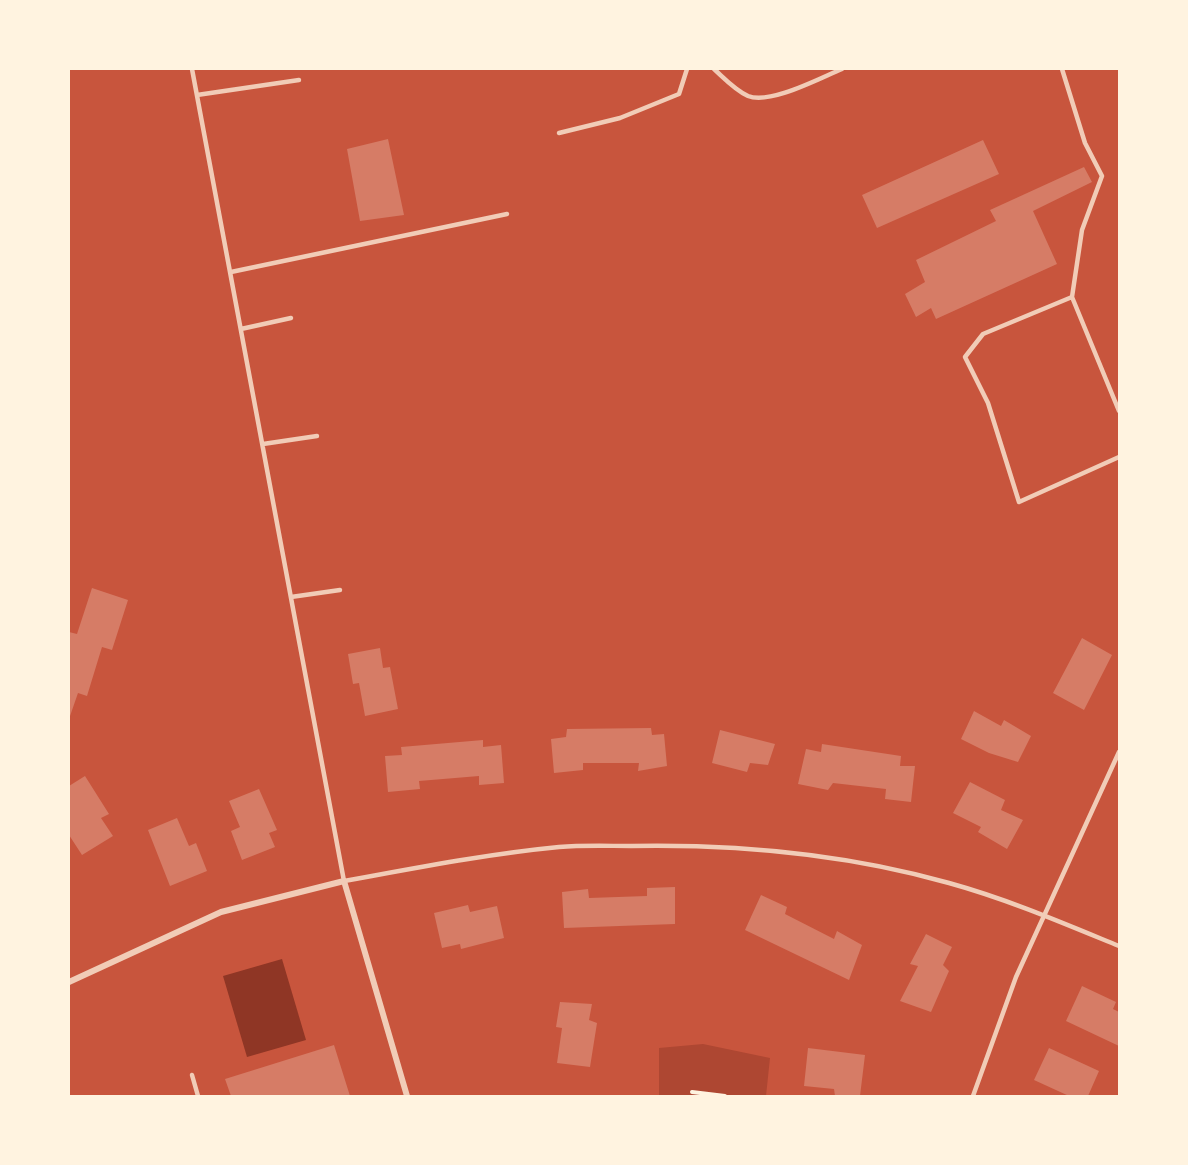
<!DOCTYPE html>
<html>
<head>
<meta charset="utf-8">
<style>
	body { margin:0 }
	#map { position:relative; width:1188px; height:1165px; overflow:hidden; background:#c8553d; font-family:Raleway,sans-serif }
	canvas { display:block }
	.frame { position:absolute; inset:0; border:70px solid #fff3e0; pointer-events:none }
</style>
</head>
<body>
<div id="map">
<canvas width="1188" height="1165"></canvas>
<div class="frame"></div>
</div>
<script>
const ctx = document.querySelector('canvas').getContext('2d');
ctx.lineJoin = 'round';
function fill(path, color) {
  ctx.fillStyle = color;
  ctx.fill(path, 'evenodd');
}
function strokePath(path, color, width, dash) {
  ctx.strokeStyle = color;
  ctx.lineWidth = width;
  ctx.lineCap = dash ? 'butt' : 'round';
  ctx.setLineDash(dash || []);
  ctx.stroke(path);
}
fill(new Path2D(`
	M703,1044L770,1058L766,1096H659V1048Z`), '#ae4732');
fill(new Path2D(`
	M282,959L306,1040L247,1057L223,976Z`), '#8f3625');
fill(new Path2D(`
	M388,139L404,215L360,221L347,149Z
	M983,140L999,174L877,228L862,195Z
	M1084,167L1092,182L1033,211L1057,264L936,319L931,308L916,317L905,294L925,282L916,260L996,221L990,210Z
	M92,588L128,600L112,650L102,647L87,696L78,693L69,719V632L77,634Z
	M1082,638L1112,655L1084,710L1053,693Z
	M380,648L383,668L390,667L398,709L365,716L359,683L353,684L348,654Z
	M974,711L1001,726L1004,720L1031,736L1018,762L989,753L961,739Z
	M651,728L652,735L664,734L667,766L638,771L639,763H583V770L554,773L551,739L566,737L567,729Z
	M720,730L775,744L768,765L750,763L747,772L712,763Z
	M483,740V747L501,745L504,783L479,785V776L419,781L420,789L388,792L385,756L402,755L401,747Z
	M822,744L901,756L900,766H915L911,802L885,799L886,789L833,783L828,790L798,784L806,749L821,752Z
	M85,776L109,814L101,818L113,836L82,855L69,835V786Z
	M970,782L1005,800L1001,810L1023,820L1007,849L978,832L981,827L953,813Z
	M259,789L277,830L269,833L275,847L242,860L231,831L240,827L229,801Z
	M177,818L189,846L196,843L207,871L170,886L148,830Z
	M675,887V924L564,928L562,892L588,889L589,898L647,896V888Z
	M761,895L787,907L785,914L834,939L837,931L862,945L849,980L745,930Z
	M468,905L470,912L497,906L504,938L461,949L460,944L442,948L434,913Z
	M926,934L952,947L943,965L949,971L931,1012L900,1001L918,966L910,964Z
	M1082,986L1116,1002L1113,1009L1119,1012V1046L1066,1021Z
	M560,1002L592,1004L589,1020L597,1023L590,1067L557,1063L562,1028L556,1027Z
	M334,1045L350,1096H231L225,1079Z
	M808,1048L865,1055L860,1096H835L834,1089L804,1086Z
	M1049,1048L1099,1071L1088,1096H1069L1034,1080Z`), '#d67c66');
strokePath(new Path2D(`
	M692,1092L725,1096`), '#fff3e0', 4);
strokePath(new Path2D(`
	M192,69L344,881C416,868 487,854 559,847C583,845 607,846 631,846C738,844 846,854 949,883C1007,899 1063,923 1119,946
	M714,69C725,79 735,90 748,96C770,105 820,78 842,69
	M1062,69L1085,143L1102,176L1082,230L1072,297L1119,411
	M197,95L299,80
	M559,133L620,118L679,94L687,69
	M231,272L507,214
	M1072,297L983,334L965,357L988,403L1019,502L1119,457
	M241,329L291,318
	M263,444L317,436
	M291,597L340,590
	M192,1075L198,1096
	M973,1096L1016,977L1119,752`), '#f1ccb7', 4.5);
strokePath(new Path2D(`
	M69,982L221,912L344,881L407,1096`), '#f1ccb7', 6);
</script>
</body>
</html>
